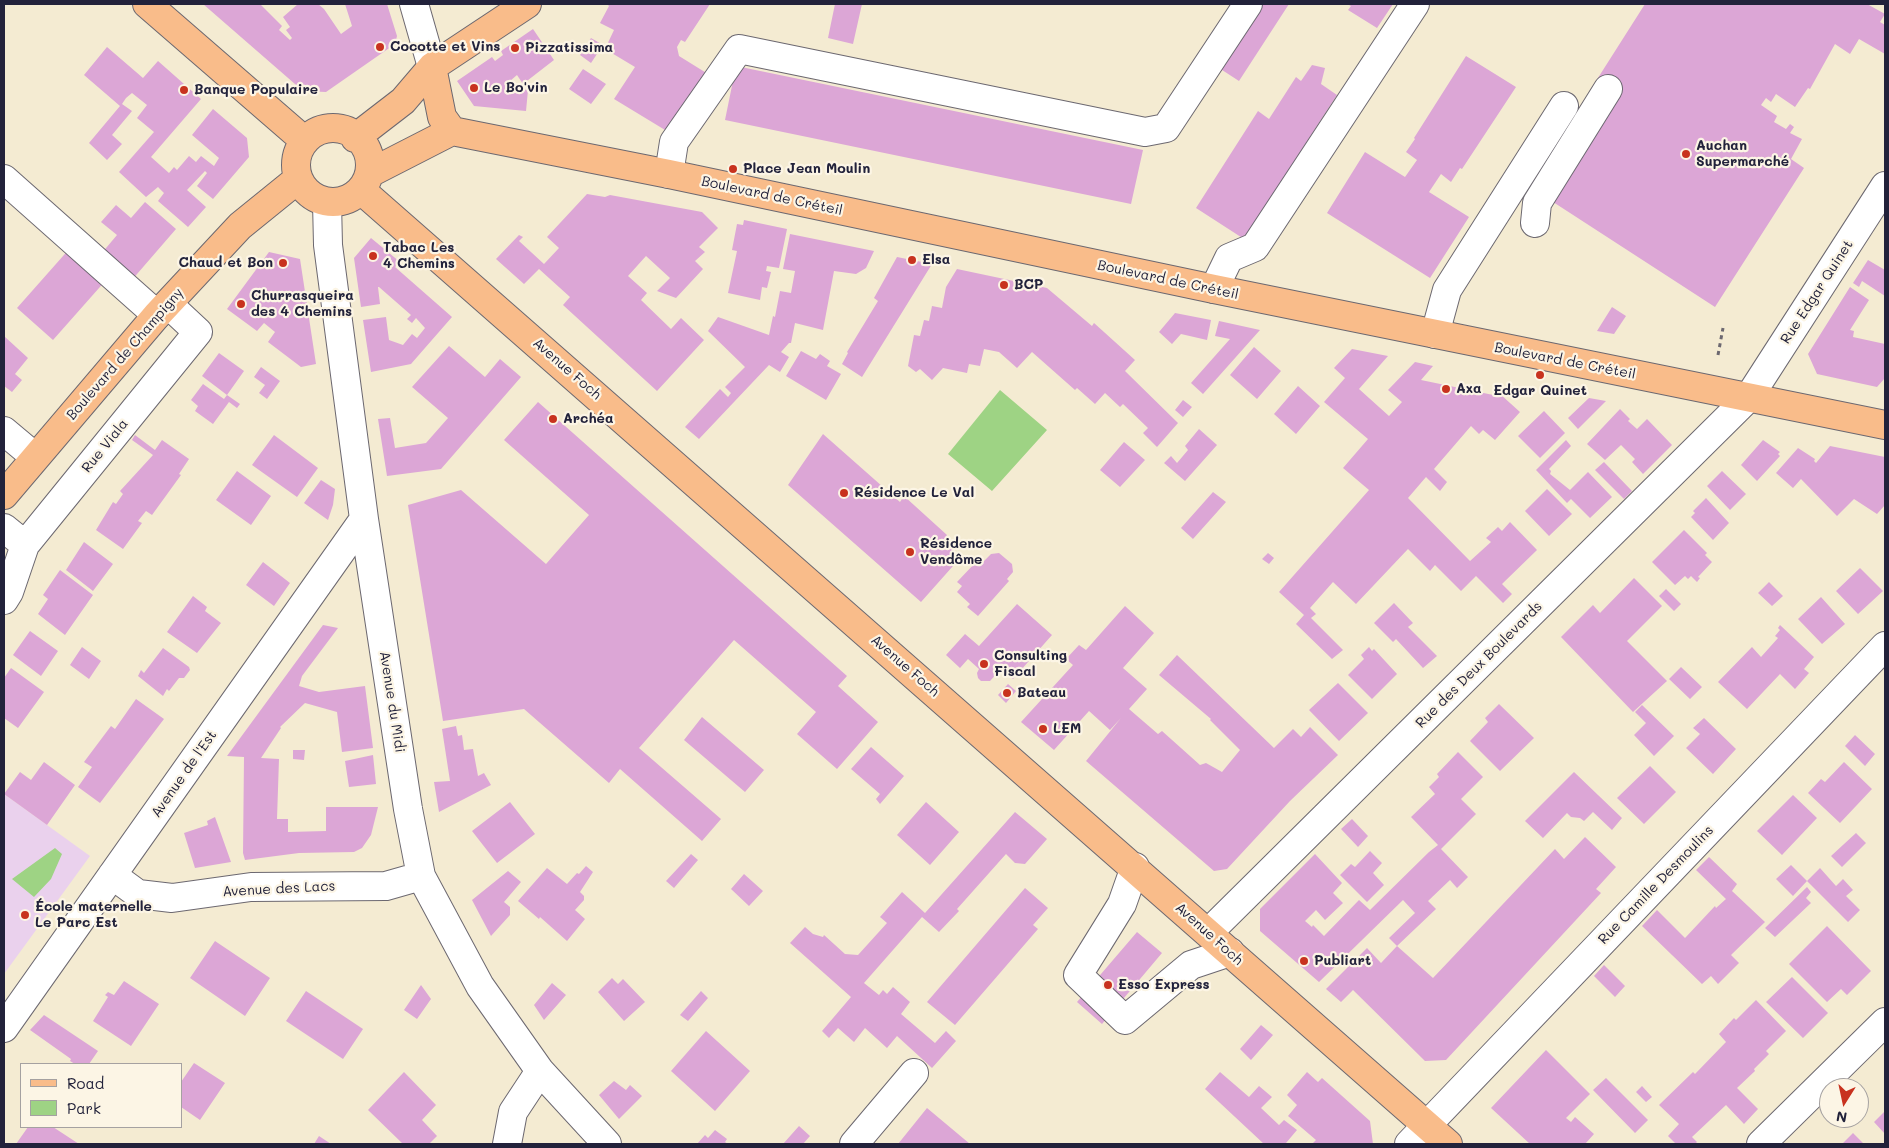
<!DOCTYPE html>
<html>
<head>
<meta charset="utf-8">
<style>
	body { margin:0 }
	#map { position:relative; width:1889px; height:1148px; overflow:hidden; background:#f4ebd2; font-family:Mali,sans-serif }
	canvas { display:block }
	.frame { position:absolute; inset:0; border:5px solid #22223b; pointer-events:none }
	.legend { position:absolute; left:20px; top:1063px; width:162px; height:65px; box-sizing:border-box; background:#fcf5e5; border:1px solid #a5a1a1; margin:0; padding:6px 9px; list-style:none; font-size:15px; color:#22223b }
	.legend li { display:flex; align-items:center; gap:10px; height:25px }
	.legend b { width:25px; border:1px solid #a5a1a1 }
	.north { position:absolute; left:1819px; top:1078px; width:50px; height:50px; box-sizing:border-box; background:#fcf5e5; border:1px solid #a5a1a1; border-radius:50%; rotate:190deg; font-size:14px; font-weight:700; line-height:20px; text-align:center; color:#22223b }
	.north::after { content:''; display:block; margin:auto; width:18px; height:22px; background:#c8321e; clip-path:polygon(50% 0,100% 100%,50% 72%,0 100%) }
</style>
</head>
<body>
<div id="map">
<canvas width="1889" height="1148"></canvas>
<div class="frame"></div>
<ul class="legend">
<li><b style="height:6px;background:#f9bc8a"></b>Road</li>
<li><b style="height:14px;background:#9ed384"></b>Park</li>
</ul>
<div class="north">N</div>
</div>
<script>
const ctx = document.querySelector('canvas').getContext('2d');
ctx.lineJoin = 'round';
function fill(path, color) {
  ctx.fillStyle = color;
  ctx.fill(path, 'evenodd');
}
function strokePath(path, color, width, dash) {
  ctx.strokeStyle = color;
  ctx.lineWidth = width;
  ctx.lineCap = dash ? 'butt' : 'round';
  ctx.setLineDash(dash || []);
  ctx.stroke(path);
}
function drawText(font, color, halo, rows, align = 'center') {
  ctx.font = font + ' Mali,sans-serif';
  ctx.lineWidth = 4.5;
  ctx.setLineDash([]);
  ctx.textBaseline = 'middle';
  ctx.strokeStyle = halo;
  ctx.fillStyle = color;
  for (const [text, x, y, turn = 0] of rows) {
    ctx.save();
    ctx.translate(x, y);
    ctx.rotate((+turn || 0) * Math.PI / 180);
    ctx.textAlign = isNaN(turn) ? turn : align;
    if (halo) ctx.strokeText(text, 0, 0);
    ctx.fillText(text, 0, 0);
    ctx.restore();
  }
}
fill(new Path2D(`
	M4,794L90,856L4,974Z`), '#ead1ed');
fill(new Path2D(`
	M1000,390L1047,430L992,491L948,454Z
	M55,848L62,854L51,879L34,897L12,879Z`), '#9ed384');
fill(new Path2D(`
	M203,4H260L282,26L279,30L290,40L292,38L286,30L290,27L283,17L298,4H318L324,9L341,34L352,26L345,4H387L397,36L395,44L326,92L303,91Z
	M607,4H710L685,42L681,40L677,47L679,56L708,74L670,133L614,99L635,67L605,49L614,30L600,23L609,6Z
	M835,4H862L853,44L828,38Z
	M1261,4H1289L1239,81L1219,68Z
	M1347,4H1393L1377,28L1348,10L1351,6Z
	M1645,4H1867L1885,14L1880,22L1885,25V54L1859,39L1850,54L1835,44L1810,89L1808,88L1795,107L1776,94L1771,102L1766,98L1761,105L1777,116L1774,122L1786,129L1790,124L1794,127L1790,133L1802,139L1791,159L1804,168L1715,307L1550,200L1617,95L1596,81Z
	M533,29L554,60L523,84L517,75L510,81L515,88L528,90L526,111L474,106L457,81L492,57L495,61L503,55L501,51Z
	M591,38L603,45L591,63L580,55Z
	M107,47L143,78L158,61L201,99L151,157L169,173L174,167L177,170L189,156L196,162L201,156L214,166L219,158L192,135L213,109L247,138L249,157L213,199L197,186L207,173L205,171L187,190L206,207L188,227L158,201L164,193L158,187L146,197L119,172L154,132L137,118L147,105L132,93L126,98L122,104L132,111L112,135L122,144L107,160L89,143L120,106L84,75Z
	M1466,56L1516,87L1462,169L1460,168L1451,182L1441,174L1429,192L1469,217L1430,278L1327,213L1365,152L1405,177L1417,160L1406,152L1415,139L1414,138Z
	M1312,65L1325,68L1321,84L1337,95L1244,239L1196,208L1258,111L1269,119L1296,77L1301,81Z
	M736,66L1143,150L1131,204L725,120Z
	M583,69L606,84L591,104L569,89Z
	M587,194L605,197L610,195L702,212L718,228L699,247L705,252L695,261L703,269L676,298L657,291L670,278L646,256L628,276L647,293L641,300L671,329L681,318L704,340L657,391L563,305L570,297L539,269L524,284L496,259L519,235L523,237L519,241L544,264L559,248L547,237Z
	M145,202L176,229L131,281L101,254L117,235L101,222L116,205L131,218Z
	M744,220L787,229L779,268L767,266L766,271L771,272L767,288L762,287L760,300L728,293L737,251L732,250L737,224L743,225Z
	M790,234L874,251L866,268L856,274L834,271L823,330L795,323L791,343H789L781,352L789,357L780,372L769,365L699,439L685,427L720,389L728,397L731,393L725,387L745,367L708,331L718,317L769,335L773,316L775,317L780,291L791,293L795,271L783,269Z
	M371,238L400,262L395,267L452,317L411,364L371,372L363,320L386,317L389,340L403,345L412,334L417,338L425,328L416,318L412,323L407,319L411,315L379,287H378L380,304L361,307L354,258Z
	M71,247L107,279L53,340L17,308Z
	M269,252L300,259L316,364L301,367L268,342L275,332L264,323L257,331L227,309Z
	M897,257L932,264L862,377L842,364L848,353L847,352L878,301L874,298Z
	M1868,260L1885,270V296L1862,281L1859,287L1853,283Z
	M957,269L1047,288L1092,326L1094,323L1135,360L1125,371L1178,423L1157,447L1143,433L1148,428L1123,404L1120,407L1105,393L1095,404L1077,388L1075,390L1032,352L1017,368L999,352L984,349L980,366L969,364L967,373L943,368L932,380L920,369L916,372L908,366L914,335L920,336L924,320L929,321L932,306L942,308L946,287Z
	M1850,287L1869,300L1850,330L1854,331L1853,337L1885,344V378L1877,387L1817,374L1808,354Z
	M1612,307L1626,316L1614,334L1597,331Z
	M1175,313L1211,320L1207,340L1181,334L1172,344L1159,332Z
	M1219,321L1260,330L1203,394L1191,383L1230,339L1215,336Z
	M4,336L28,358L15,374L22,380L12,392L4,386Z
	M449,346L485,377L500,359L521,377L441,469L387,476L378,419L390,418L395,448L426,443L448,418L412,387Z
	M1254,347L1281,371L1257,399L1230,375Z
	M1352,349L1388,356L1359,389L1389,416L1402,402L1388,390L1415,362L1433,366L1421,380L1498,396L1500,394L1520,412L1495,440L1483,430L1479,434L1471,426L1434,469L1447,482L1440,491L1426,477L1408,498L1470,561L1491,542L1486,538L1498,527L1502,531L1510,522L1537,550L1502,584L1512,594L1503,603L1476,576L1461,591L1435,565L1430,571L1408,549L1356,604L1333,582L1310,608L1316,614L1311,618L1343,650L1332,659L1296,624L1304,615L1279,592L1369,490L1343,468L1368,439L1324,402L1345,378L1334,368Z
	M801,351L816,359L820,354L830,361L827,366L841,374L826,400L786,376Z
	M219,353L244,371L227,395L202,376Z
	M261,367L280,381L267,399L259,393L265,385L254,377Z
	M203,384L224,399L227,395L240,404L237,408L229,402L213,424L195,411L198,406L191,400Z
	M1298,386L1320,406L1296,434L1274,414Z
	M1589,398L1606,401L1578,429L1568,418Z
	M1183,400L1192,407L1183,417L1175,410Z
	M538,402L847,676L838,686L878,722L837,769L797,734L816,712L734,640L639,748L721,819L702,841L620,769L609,783L524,709L443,721L408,505L461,490L546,564L589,515L504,440Z
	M1620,409L1630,419L1628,421L1637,429L1647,419L1672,445L1643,474L1632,462L1635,459L1621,445L1605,460L1587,444Z
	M1544,411L1565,433L1540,458L1518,436Z
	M1199,429L1217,445L1185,481L1164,463L1171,456L1177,463L1188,450L1185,446Z
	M823,434L900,502L904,496L947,535L943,541L961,557L921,602L788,485Z
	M135,435L155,450L162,440L189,459L179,474L181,475L152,515L146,511L138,521L142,523L123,549L96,530L113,502L116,504L123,494L120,491L153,455L132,440Z
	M274,435L318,468L297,497L252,465Z
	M1566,440L1571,446L1549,469L1551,471L1550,474L1570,490L1588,472L1612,497L1590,518L1571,499L1567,503L1536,470Z
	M1763,440L1780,452L1778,454L1780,456L1757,481L1741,465Z
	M1124,442L1145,460L1120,487L1100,470Z
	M1830,446L1885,457V505L1877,514L1854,499L1837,516L1801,479L1793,488L1776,473L1798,448L1815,459L1814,461L1816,463Z
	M1604,462L1632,491L1624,499L1595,470Z
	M237,471L271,496L251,525L216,500Z
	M1722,471L1746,494L1730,510L1707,486Z
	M321,480L335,489L333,505L328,520L304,503Z
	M1547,489L1572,514L1549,536L1525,511Z
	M1213,492L1226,502L1193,539L1181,528Z
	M1706,498L1729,523L1713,540L1691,517L1695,513L1693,511Z
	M1684,530L1707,553L1705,555L1712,562L1698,577L1700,578L1697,582L1691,576L1688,579L1685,576L1675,585L1652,562Z
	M84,542L113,564L93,591L66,570Z
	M999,553L1012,564L1013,572L1007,579L1009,581L978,616L967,607L970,604L957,592L962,586L957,582L975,563L979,566L991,554Z
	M1268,553L1274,558L1269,564L1262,559Z
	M263,562L290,583L274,606L246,585Z
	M1860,568L1883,591L1858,614L1836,591Z
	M60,570L93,595L65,635L38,614L48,599L43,595Z
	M1634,578L1662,606L1627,641L1667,681L1633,712L1561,637L1593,605L1600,613Z
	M1769,582L1783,596L1772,606L1758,593Z
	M1666,589L1681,604L1674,611L1659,596Z
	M193,596L207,607L205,611L221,623L197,653L167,632Z
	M1821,597L1845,624L1822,644L1798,619Z
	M1394,603L1413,623L1408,627L1437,656L1423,668L1396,639L1393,642L1374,623Z
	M1017,604L1052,635L1013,679L1001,669L990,681H981L978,678L977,673L979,669L968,659L960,668L946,655L965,634L979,646Z
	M1125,606L1154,633L1123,668L1147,689L1129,709L1158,734L1162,731L1200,765L1206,763L1222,772L1240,750L1210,720L1211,719L1159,675L1177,655L1274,748L1293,729L1301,737L1310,727L1338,755L1290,801L1227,869L1214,871L1086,761L1121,718L1110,730L1089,711L1054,750L1021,722L1073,665L1066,659L1079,645L1086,650Z
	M323,625L338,628L302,676L299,686L319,692L365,686L373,748L342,752L337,712L305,703L280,727L281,728L261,758L279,759L277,819H288V832L326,831V807H378L371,835L362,848L354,852L299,853L245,860L243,853L244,757L227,756Z
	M1780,625L1814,657L1804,669L1809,673L1795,689L1780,674L1747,709L1718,682L1752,647L1761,657L1778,638L1775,636L1780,630L1778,628Z
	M30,631L58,651L41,676L13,655Z
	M82,647L101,661L89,679L70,665Z
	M1369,647L1372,651L1374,649L1397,674L1372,699L1348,675L1364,659L1361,655Z
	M163,648L189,667L190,670L184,678H179L169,691L167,689L163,696L138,676L141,670L144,673Z
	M1681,667L1702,687L1690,699L1669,679Z
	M11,668L44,692L18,728L4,718V678Z
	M1338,683L1368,713L1339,741L1309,710Z
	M1008,684L1016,691L1006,703L998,695Z
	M136,699L164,719L100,803L78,787L92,767L84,762L111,726L115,729Z
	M1499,704L1534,738L1500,771L1470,741L1488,722L1485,718Z
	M1642,705L1674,736L1654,756L1634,735L1646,723L1635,712Z
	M702,717L764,770L745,792L684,740Z
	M1704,718L1736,749L1713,774L1686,748L1700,734L1693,728Z
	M456,726L458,736L462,735L464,750L473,749L478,776L484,773L491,785L439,812L434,782L450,781L442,729Z
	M1855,735L1875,754L1865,766L1845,746Z
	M871,747L904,776L880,804L876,799L880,794L851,769Z
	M293,750H305L304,760L293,759Z
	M1458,752L1483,777L1461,799L1476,814L1441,849L1468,877L1457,888L1450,880L1428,901L1436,909L1397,946L1389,938L1415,913L1403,900L1319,982L1260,931V909L1315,854L1342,883L1333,893L1343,903L1325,920L1316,910L1305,921L1312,927L1313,925L1324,936L1359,900L1370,910L1429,852L1438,845L1411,817L1435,794L1429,787L1439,777L1437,774Z
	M373,755L376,784L349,787L345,761Z
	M44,762L75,785L47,825L4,794L20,772L31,780Z
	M1844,762L1872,789L1840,823L1808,793L1821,779L1825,782Z
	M1650,766L1676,792L1644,824L1617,798Z
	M1574,772L1622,818L1612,830L1593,812L1584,821L1580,818L1571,817L1567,813L1543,838L1525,821Z
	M1793,795L1817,818L1782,855L1757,831Z
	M510,802L535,834L497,863L472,831Z
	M926,802L959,832L930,865L897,835Z
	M1015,812L1047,839L1025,864L1015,863L1006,854L957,909L959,911L939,932L922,917L864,983L879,995L883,990L887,994L893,987L910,1002L901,1014L935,1043L946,1031L956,1041L932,1068L897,1036L887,1048L865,1028L854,1042L838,1028L829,1038L822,1031L851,997L790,943L805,927L813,934L823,937L824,935L845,954L858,955L887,923L880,917L902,892L925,913Z
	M215,817L231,862L195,868L184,833L208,825L207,821Z
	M1352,819L1368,836L1358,847L1341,829Z
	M1856,833L1866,843L1842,867L1831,856Z
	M1585,837L1616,867L1596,889L1601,893L1446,1060L1425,1061L1353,990L1341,1002L1326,989L1367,948L1381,963L1397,946L1433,978L1555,849L1564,859Z
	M1370,851L1382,863L1373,873L1384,885L1367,902L1340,875L1351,864L1355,867Z
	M691,854L698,860L674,888L666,881Z
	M1709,857L1737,884L1732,891L1765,922L1731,955L1739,963L1718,984L1711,976L1702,984L1642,926L1657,910L1685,938L1715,906L1716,908L1726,899L1696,870Z
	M1791,865L1807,881L1793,896L1776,879Z
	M586,866L593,872L580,892L584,896V900L575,910L585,919L567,941L540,917L539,919L518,901L547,868L567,884L577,873L579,874Z
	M1820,868L1836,886L1843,879L1853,890L1846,896L1860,910L1848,922L1807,881Z
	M508,871L521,882L504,902L510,907V915L491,936L472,900Z
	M744,874L763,891L749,906L731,889Z
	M1807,887L1811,892L1806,898L1811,903L1775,937L1765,928Z
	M1025,888L1048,908L1033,925L1038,929L955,1025L927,1002Z
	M1827,926L1871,971L1847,995L1841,989L1827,1002L1789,964Z
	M1137,932L1162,953L1102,1024L1077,1002Z
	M215,941L270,978L245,1016L190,978Z
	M1604,965L1625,986L1615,997L1594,976Z
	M1792,977L1828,1013L1803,1038L1766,1002Z
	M612,978L618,984L623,979L645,1002L624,1021L598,992Z
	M124,981L159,1004L131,1046L93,1021L108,997L105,995L108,992L114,995Z
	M552,983L566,995L544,1020L534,1005Z
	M421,985L431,999L417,1019L404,1010Z
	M306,991L363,1029L343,1059L286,1021Z
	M701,991L708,998L688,1021L680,1015Z
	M1756,1000L1786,1031L1766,1051L1769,1054L1754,1069L1755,1071L1737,1088L1758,1109L1744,1124L1726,1105L1692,1137L1697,1142L1695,1144H1676L1668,1136L1679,1124L1659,1105L1693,1072L1695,1074L1726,1042L1719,1034L1734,1018L1736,1020Z
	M44,1015L98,1051L89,1064H75L70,1061L71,1059L30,1030Z
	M1261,1025L1273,1035L1251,1060L1240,1049Z
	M706,1031L750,1071L715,1111L671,1071Z
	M1546,1050L1590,1094L1566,1118L1571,1122L1575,1117L1594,1134L1585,1144H1530L1491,1108Z
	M194,1063L225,1083L200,1120L181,1107V1082Z
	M404,1072L436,1105L422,1120L437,1136L429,1144H403L368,1110Z
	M1220,1072L1249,1097L1259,1086L1272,1097L1261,1108L1279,1125L1284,1120L1297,1130L1286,1143L1288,1144H1264L1205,1089Z
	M1307,1072L1318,1082L1322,1078L1370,1121L1373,1144H1312L1316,1140L1288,1116L1297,1105L1287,1095Z
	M1606,1078L1648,1120L1635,1133L1593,1090Z
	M614,1081L626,1090L630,1085L642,1096L619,1119L599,1095Z
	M1642,1086L1652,1097L1646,1102L1636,1092Z
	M927,1108L970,1144H898Z
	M1885,1111V1134L1874,1122Z
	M799,1126L810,1136L803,1144H783Z
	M28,1127H53L79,1144H16Z
	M715,1130L727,1139L725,1142L728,1144H697L705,1135L708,1138Z
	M1853,1133L1864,1144H1842Z
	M319,1136L331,1144H314Z`), '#dca6d6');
const minor = new Path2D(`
	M414,4L432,67
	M669,174L674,142L739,49L1145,132L1166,128L1248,4
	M4,179L157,315
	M327,202L328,245L364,519L408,809L421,876L480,986L540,1071L607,1144
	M1535,223L1537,203L1608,89
	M1214,289L1229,258L1255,247L1415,4
	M1435,334L1447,290L1564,106
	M4,431L35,457
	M4,528L25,545
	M4,600L9,592L25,545L198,332L168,304
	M1135,867L1122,904L1078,975L1125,1020L1191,965L1230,952
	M112,875L138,894L172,898L251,887L386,886L421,876
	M1209,932L1749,397L1885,186
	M4,1028L364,519
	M507,1144L513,1112L540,1071
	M854,1144L914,1073
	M1409,1144L1885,646
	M1761,1144L1885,1022`);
const major = new Path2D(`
	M147,4L305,141
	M432,67L442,117L452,131
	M296 165a37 37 0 1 1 74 0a37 37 0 1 1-74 0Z
	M355,138L403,101L432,67L527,4
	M370,173L452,131L669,174L1214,289L1885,425
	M361,190L1448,1144
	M4,495L157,315L240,226L298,179`);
strokePath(minor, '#6c6870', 30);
strokePath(major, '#6c6870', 30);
strokePath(new Path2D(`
	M1718,355L1723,328`), '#6c6870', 3, [4, 4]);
strokePath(minor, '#fff', 28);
strokePath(major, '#f9bc8a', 28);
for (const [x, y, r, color] of [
	[380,47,5,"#c8321e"],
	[515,48,5,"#c8321e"],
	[474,88,5,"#c8321e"],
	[184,90,5,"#c8321e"],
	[1686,154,5,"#c8321e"],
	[733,169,5,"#c8321e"],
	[373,256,5,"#c8321e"],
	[912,260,5,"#c8321e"],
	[283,263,5,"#c8321e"],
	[1004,285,5,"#c8321e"],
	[241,304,5,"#c8321e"],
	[1540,375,5,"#c8321e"],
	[1446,389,5,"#c8321e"],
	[553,419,5,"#c8321e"],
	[844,493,5,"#c8321e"],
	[910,552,5,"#c8321e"],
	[984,664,5,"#c8321e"],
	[1007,693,5,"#c8321e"],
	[1043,729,5,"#c8321e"],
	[25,915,5,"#c8321e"],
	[1304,961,5,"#c8321e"],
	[1108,985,5,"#c8321e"]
]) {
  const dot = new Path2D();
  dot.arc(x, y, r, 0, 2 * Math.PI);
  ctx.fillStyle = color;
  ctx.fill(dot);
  strokePath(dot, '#fcf5e5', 2);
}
drawText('bold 14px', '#22223b', '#fcf5e5', [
	["Cocotte et Vins",390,47],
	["Pizzatissima",525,48],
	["Le Bo'vin",484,88],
	["Banque Populaire",194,90],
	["Auchan",1696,146],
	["Supermarché",1696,162],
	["Place Jean Moulin",743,169],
	["Tabac Les",383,248],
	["4 Chemins",383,264],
	["Elsa",922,260],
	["Chaud et Bon",273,263,"right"],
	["BCP",1014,285],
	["Churrasqueira",251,296],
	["des 4 Chemins",251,312],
	["Axa",1456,389],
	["Edgar Quinet",1540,391,"center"],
	["Archéa",563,419],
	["Résidence Le Val",854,493],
	["Résidence",920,544],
	["Vendôme",920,560],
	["Consulting",994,656],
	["Fiscal",994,672],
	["Bateau",1017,693],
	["LEM",1053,729],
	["École maternelle",35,907],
	["Le Parc Est",35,923],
	["Publiart",1314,961],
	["Esso Express",1118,985]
], 'left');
drawText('14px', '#22223b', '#fcf5e5', [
	["Boulevard de Créteil",772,196,12],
	["Boulevard de Créteil",1168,280,12],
	["Rue Edgar Quinet",1817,292,-57],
	["Boulevard de Champigny",125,354,-49],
	["Boulevard de Créteil",1565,361,11],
	["Avenue Foch",567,369,41],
	["Rue Viala",105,446,-51],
	["Rue des Deux Boulevards",1479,665,-45],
	["Avenue Foch",905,666,41],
	["Avenue du Midi",392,702,81],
	["Avenue de l'Est",184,774,-55],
	["Rue Camille Desmoulins",1656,885,-46],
	["Avenue des Lacs",279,889,-3],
	["Avenue Foch",1209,934,42]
]);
</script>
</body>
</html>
